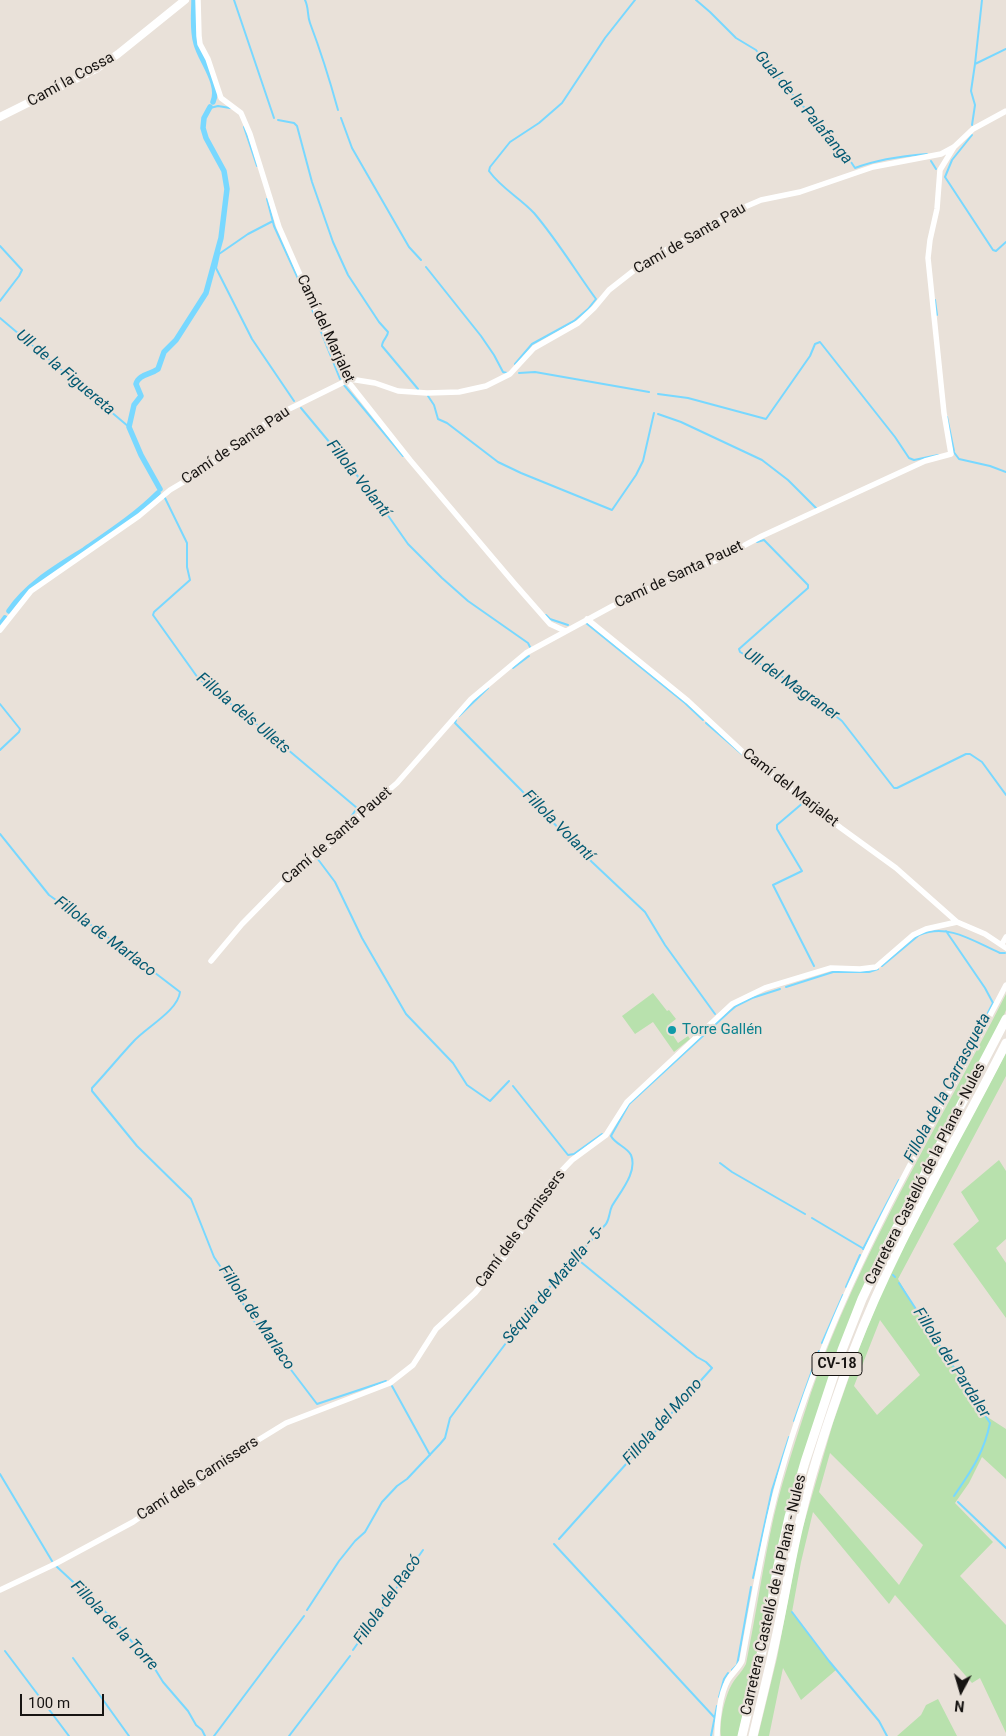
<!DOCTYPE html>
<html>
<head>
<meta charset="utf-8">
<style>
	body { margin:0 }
	#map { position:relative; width:1006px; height:1736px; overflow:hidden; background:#e9e1d9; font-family:Roboto,sans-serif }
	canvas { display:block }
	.north { position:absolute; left:936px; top:1666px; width:50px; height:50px; -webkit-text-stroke:4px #e9e1d9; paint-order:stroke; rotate:186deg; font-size:14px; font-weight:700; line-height:20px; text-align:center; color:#171412 }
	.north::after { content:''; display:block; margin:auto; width:18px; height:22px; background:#171412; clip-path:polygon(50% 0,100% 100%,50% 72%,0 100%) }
	.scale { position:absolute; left:20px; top:1694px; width:84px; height:22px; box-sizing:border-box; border:2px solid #171412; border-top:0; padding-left:6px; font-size:15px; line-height:18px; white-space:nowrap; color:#171412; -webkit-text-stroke:4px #e9e1d9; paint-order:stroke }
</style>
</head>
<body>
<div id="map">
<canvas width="1006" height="1736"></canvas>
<div class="north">N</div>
<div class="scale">100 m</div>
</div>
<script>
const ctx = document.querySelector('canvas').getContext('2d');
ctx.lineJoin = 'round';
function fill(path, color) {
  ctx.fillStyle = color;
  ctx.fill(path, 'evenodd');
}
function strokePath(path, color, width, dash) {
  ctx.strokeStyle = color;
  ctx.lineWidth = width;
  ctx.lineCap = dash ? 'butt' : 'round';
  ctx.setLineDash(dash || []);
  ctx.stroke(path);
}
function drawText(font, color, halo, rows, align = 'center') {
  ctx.font = font + ' Roboto,sans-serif';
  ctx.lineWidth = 4.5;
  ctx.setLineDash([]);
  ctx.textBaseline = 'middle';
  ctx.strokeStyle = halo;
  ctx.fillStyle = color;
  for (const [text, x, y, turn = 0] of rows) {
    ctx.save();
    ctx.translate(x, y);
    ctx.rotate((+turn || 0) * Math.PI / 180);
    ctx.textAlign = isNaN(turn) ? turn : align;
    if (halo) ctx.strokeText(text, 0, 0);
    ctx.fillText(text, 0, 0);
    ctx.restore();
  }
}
fill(new Path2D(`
	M653,993L667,1011L669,1010L676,1019L667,1026L678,1043L688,1036L690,1039L674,1052L653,1022L635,1034L622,1016Z
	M1006,994V1010L1004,1015L855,1306L767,1607L738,1736H721C719,1722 725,1696 732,1684C736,1677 742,1672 746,1664C756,1615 763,1565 774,1516C784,1474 798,1434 811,1393C859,1253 939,1126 1006,994Z
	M1006,1053V1076L898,1279L914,1306L989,1418L1006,1429V1479L982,1457L969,1483L955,1503L993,1542L960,1576L1006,1625V1733L980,1678L972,1683L895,1595L889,1604L813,1512L801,1562L792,1612L836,1670L801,1700L783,1668L769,1736H758L777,1658L800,1537L807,1513L833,1423L861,1343L886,1282L931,1193ZM880,1320L920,1375L877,1415L854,1386ZM830,1453L923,1545L899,1585L819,1492Z
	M999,1160L1006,1171V1239L996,1248L1006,1263V1318L953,1244L979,1221L961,1192Z
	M938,1699L957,1736H897L921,1715L926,1705Z`), '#b8e1ad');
strokePath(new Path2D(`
	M234,0L274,118
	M305,0C309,8 307,15 310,23C321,52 330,81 338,110
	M696,0L710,12L736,38L756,50L784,85L845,153L855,168C878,159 902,156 927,154
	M982,0L975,64L1006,49
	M210,108L218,106L230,108
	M341,118L352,148L409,247L421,260
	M278,120L294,123L297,126L312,182L333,242L348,275L379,322L388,332C388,337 382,340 382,346L418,389
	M972,125L975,105L971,91L975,64
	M244,127L257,166
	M972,135L952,160L945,177L993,250L996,251L1006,242
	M931,161L936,169
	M267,199L274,226L311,307L340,379
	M273,221L248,234L219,254L216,268L252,339L294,401
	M0,246L22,270L19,276L0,301
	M426,267L481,336L494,355L503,372L507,373
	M935,300L937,315
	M0,318L129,427
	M515,364L532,344L574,321L588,309L596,299C575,270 557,240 534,213C520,198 501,188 489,171L490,167L510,142L539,123L562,103L605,38L635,0
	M519,373L535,372L649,392
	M344,385L403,456
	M658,394L688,398L766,419L810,356L815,344L820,342L895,437L909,458L914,460L938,455
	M428,396L434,405L438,419L447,423L498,462L521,473L612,510L636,475L643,461L654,413
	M301,408L375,497L408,544L442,578L468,601L528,643L530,647
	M658,414L681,422L762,460L788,480L816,508
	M947,417L954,451
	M953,451L959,459L990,466L1006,472
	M160,489H161
	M165,498L187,543V567L190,580L154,612L153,615L198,678L274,738L357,808L342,830
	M757,542L764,540L808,585V588L739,649L740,652L798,686L842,721L894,788H897L966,754H970L982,762L1006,795
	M546,615L550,619L568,625
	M586,623L685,703L703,720
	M513,668L529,656
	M0,704L20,729L19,732L0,750
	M459,716L488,688
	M456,720L455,723L592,862L645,912L665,945L715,1014
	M706,723L743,755
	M802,801L804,802L777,825V829L802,871L773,885L814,966
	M0,834L49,895L116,943L180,992C178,1011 145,1028 133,1042C119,1057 106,1073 92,1088V1091L137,1146L191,1199L214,1257L232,1284L250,1316L317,1404L386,1381
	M317,858L335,882L362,938L406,1014L453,1063L467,1085L490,1101L509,1081
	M946,931L985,988L993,1003L958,1070
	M882,966L919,935C948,923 973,941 1000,953H1005
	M786,987L833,972H869L878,969
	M513,1086L568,1155L574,1154L602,1134
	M720,1163L732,1172L805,1214
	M812,1218L864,1249
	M863,1249L899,1180
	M893,1275L895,1277
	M899,1283L990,1423C984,1453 971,1471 954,1496
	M846,1287L860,1255
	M822,1343L843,1295
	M392,1386L430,1455
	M794,1421L819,1351
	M0,1474L52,1561
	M958,1502L1006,1548
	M559,1539L712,1368L706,1362L697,1357L576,1258
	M554,1544L715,1718
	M56,1566L112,1618L133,1643L147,1656L163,1682L188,1711L196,1725L202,1730L205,1736
	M753,1578L772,1490L789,1437
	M307,1610L339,1561L355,1541L365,1532L382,1502L397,1486L407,1479L440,1444L445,1438L450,1418L509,1339L522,1318L606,1224C610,1218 609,1212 612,1206C620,1192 638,1172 631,1155C627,1147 615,1144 611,1136L629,1104L730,1011L736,1006L752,998L780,989
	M792,1612L829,1661L879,1721L887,1736
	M353,1650L423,1550
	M5,1651L69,1736
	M73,1658L129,1736
	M732,1670L737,1665L738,1660L751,1587
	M719,1697L724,1679L728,1673
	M214,1736L304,1616
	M289,1736L350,1656
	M711,1736L717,1706`), '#78d8ff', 2);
strokePath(new Path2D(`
	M194,0C194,14 192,29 196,43C200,60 221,84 213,102
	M160,489L141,455L129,427L134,405L141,396L136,384C139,374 150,375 158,369L164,352L176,340L206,293L221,238L227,189L224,171L206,138L203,128L204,118L210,107
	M9,611C27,584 57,567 84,550C110,532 136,515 158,493
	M0,625L5,618`), '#78d8ff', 5.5);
strokePath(new Path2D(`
	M198,0L199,36L200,44L208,59L221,98L241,113L250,134L279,227L346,379L410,460L514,583L550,624L565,631
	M587,619L688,701L745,754L841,828L896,868L957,922L985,934L1006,948
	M0,630L31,591L139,516L170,490L202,471L235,445L279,414L350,379L375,383L398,391L427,393L459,392L486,386L510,374L534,348L578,323L594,308L609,290L646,261L740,209L761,200L800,192L873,167L941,154L954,147L973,129L1006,111
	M1002,944L1006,937
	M211,961L242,924L295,870L335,841L362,813L397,783L471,699L526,653L631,596L715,561L762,536L925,461L951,454L944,413L928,258L930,240L937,209L940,170L954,147
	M0,1590L55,1564L133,1522L169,1497L197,1483L224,1461L286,1423L390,1383L413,1365L436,1329L475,1293L507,1254L551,1182L572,1160L606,1135L627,1102L732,1004L765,988L831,968L860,969L876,967L913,935L926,929L957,922
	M717,1736C717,1721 720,1694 728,1680C732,1673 738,1669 742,1661C751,1612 759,1564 770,1516C783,1459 803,1401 824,1347C874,1221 944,1105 1006,985`), '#fff', 5.5);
strokePath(new Path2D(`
	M0,117L96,69L118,54L185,0`), '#fff', 8);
strokePath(new Path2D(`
	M742,1736L767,1630L777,1570L789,1517L805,1462L842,1350L862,1299L886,1248L1006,1019
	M753,1736C761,1702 770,1667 777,1633C785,1596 791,1558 800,1521C813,1464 833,1407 853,1352C894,1244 954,1146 1006,1043`), '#fff', 9);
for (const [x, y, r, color] of [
	[672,1030,5,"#0f9aa8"]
]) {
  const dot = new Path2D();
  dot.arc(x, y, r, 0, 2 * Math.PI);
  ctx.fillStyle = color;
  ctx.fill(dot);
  strokePath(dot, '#e9e1d9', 2);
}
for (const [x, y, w] of [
	[837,1364,50]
]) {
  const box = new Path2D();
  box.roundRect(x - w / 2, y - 11.5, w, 23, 4);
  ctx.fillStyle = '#e9e1d9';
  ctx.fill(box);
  strokePath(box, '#171412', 1);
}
drawText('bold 14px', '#171412', null, [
	["CV-18",837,1364]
]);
drawText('15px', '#171412', '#e9e1d9', [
	["Camí la Cossa",71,80,-29],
	["Camí de Santa Pau",690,239,-30],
	["Camí del Marjalet",325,329,65],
	["Camí de Santa Pau",236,446,-34],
	["Camí de Santa Pauet",679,575,-25],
	["Camí del Marjalet",790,788,38],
	["Camí de Santa Pauet",337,836,-41],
	["Carretera Castelló de la Plana - Nules",926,1174,-63],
	["Camí dels Carnissers",521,1229,-54],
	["Camí dels Carnissers",198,1479,-33],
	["Carretera Castelló de la Plana - Nules",774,1595,-77]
]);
drawText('15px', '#0d838f', '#e9e1d9', [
	["Torre Gallén",682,1030]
], 'left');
drawText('italic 16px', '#035972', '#e9e1d9', [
	["Gual de la Palafanga",803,108,50],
	["Ull de la Figuereta",65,373,40],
	["Fillola Volantí",358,479,52],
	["Ull del Magraner",791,685,35],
	["Fillola dels Ullets",243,714,40],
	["Fillola Volantí",558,826,45],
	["Fillola de Marlaco",105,937,37],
	["Fillola de la Carrasqueta",948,1088,-62],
	["Séquia de Matella - 5-",554,1285,-50],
	["Fillola de Marlaco",256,1318,56],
	["Fillola del Pardaler",951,1363,57],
	["Fillola del Mono",663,1422,-48],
	["Fillola del Racó",388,1600,-55],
	["Fillola de la Torre",114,1626,46]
]);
</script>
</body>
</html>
